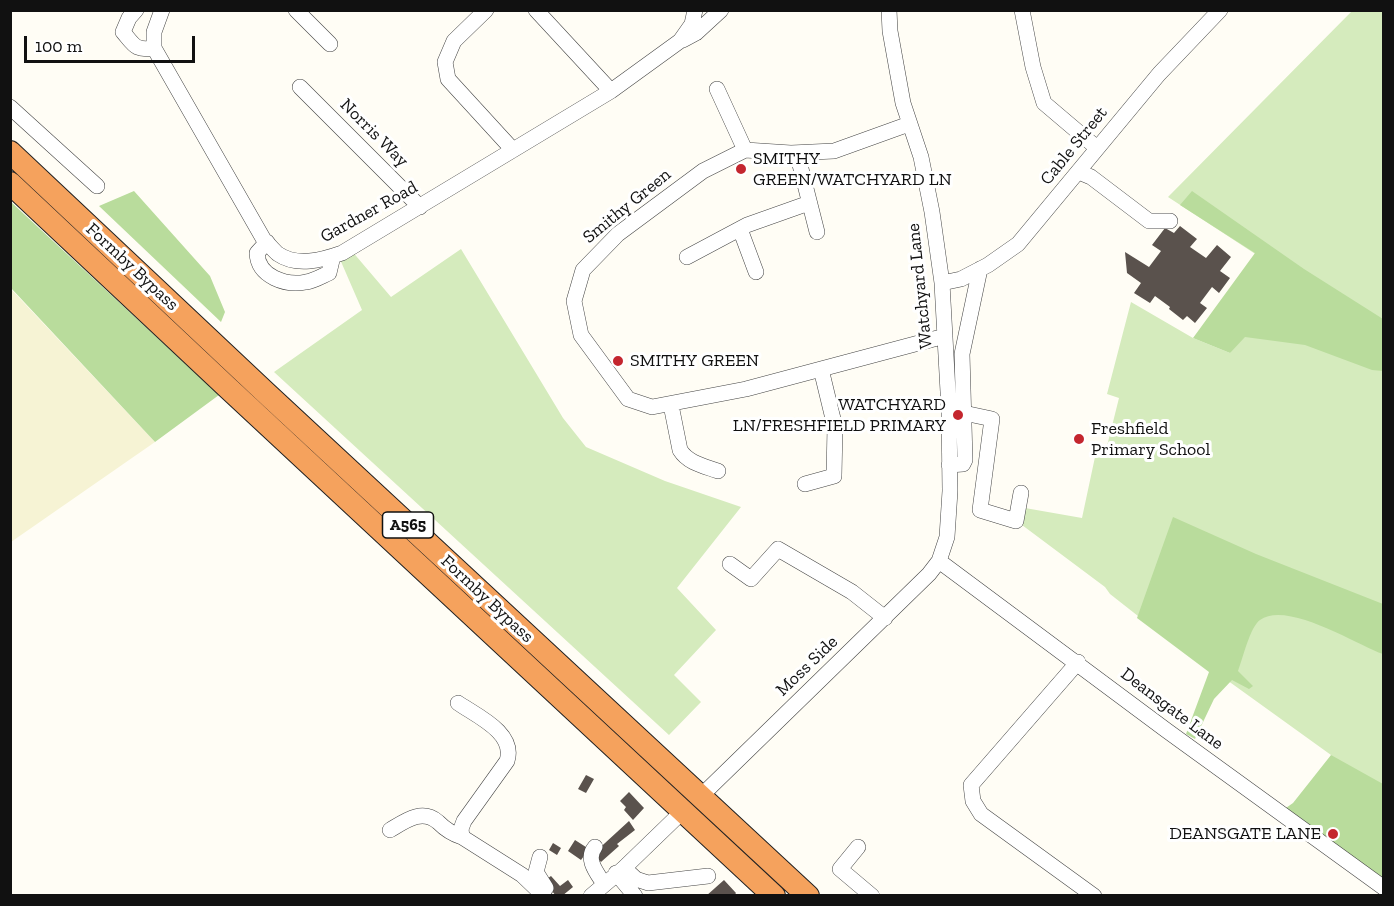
<!DOCTYPE html>
<html>
<head>
<meta charset="utf-8">
<style>
	body { margin:0 }
	#map { position:relative; width:1394px; height:906px; overflow:hidden; background:#fffdf5; font-family:"Zilla Slab",serif }
	canvas { display:block }
	.frame { position:absolute; inset:0; border:12px solid #111; pointer-events:none }
	.scale { position:absolute; left:24px; top:36px; width:171px; height:27px; box-sizing:border-box; border:3px solid #111; border-top:0; padding-left:8px; font-size:18px; line-height:21px; white-space:nowrap; color:#111; -webkit-text-stroke:4px #fff; paint-order:stroke }
</style>
</head>
<body>
<div id="map">
<canvas width="1394" height="906"></canvas>
<div class="frame"></div>
<div class="scale">100 m</div>
</div>
<script>
const ctx = document.querySelector('canvas').getContext('2d');
ctx.lineJoin = 'round';
function fill(path, color) {
  ctx.fillStyle = color;
  ctx.fill(path, 'evenodd');
}
function strokePath(path, color, width, dash) {
  ctx.strokeStyle = color;
  ctx.lineWidth = width;
  ctx.lineCap = dash ? 'butt' : 'round';
  ctx.setLineDash(dash || []);
  ctx.stroke(path);
}
function drawText(font, color, halo, rows, align = 'center') {
  ctx.font = font + ' "Zilla Slab",serif';
  ctx.lineWidth = 6;
  ctx.setLineDash([]);
  ctx.textBaseline = 'middle';
  ctx.strokeStyle = halo;
  ctx.fillStyle = color;
  for (const [text, x, y, turn = 0] of rows) {
    ctx.save();
    ctx.translate(x, y);
    ctx.rotate((+turn || 0) * Math.PI / 180);
    ctx.textAlign = isNaN(turn) ? turn : align;
    if (halo) ctx.strokeText(text, 0, 0);
    ctx.fillText(text, 0, 0);
    ctx.restore();
  }
}
fill(new Path2D(`
	M10,288L155,442L11,542H10Z`), '#f6f3d4');
fill(new Path2D(`
	M1352,11H1383V869L1331,755L1138,616L1110,594L1105,587L1022,525L1025,508L1082,518L1095,457L1104,458L1119,398L1107,394L1131,302L1193,338L1230,353L1263,259L1168,197Z
	M461,249L563,418L586,447L665,481L741,507L677,588L716,630L674,675L701,702L669,735L274,372L362,310L339,257L351,250L391,297Z`), '#d5ebbd');
fill(new Path2D(`
	M134,191L210,276L225,312L221,322L99,206Z
	M1192,191L1304,269L1383,319V371L1372,370L1305,345L1245,337L1230,353L1193,338L1255,253L1180,205Z
	M10,202H11L219,395L155,442L11,288Z
	M1173,517L1256,554L1383,604V654C1357,645 1287,600 1260,620C1250,627 1243,658 1238,671L1253,686L1249,689L1232,680L1214,699L1195,739L1186,734L1209,672L1137,618Z
	M1331,755L1383,784V883L1283,810L1293,803Z`), '#b9dc9c');
fill(new Path2D(`
	M1180,226L1197,239L1190,247L1206,258L1217,245L1231,257L1220,271L1230,278L1219,293L1212,287L1200,303L1207,308L1195,323L1187,316L1183,320L1169,309L1170,307L1155,296L1150,303L1134,293L1141,283L1127,273L1125,252L1149,267L1161,251L1152,245L1165,228L1174,233Z
	M586,775L594,779L586,793L578,789Z
	M629,792L644,808L633,820L624,810L626,807L620,801Z
	M629,821L635,830L617,844L619,846L601,862L593,854Z
	M575,840L589,849L581,860L568,851Z
	M553,843L561,848L557,855L549,850Z
	M551,876L560,886L568,880L573,887L562,896H556L544,881Z
	M724,880L736,893L734,896H706Z`), '#5a524d');
const minor = new Path2D(`
	M136,10L129,18L123,32C134,45 135,51 154,48
	M162,10L154,32V48L264,240C269,244 273,250 278,254C297,267 322,260 342,253L611,91L680,41L692,24L695,10
	M296,10L330,44
	M486,10L454,41L445,62L448,79L513,150
	M536,10L611,91
	M1022,10L1033,67L1044,103L1097,148
	M683,40L696,33L721,10
	M300,87L420,207
	M717,89L745,150
	M10,107L97,186
	M909,124L834,151L791,153L745,150L703,171L618,234L583,270L574,301L581,335L628,399L652,407L746,389L945,336
	M797,153L817,232
	M1079,172L1091,177L1149,221H1170
	M740,229L756,272
	M267,242L257,253C258,277 286,286 306,282C314,281 322,276 329,273L333,256
	M687,257L747,225L809,203
	M942,283L961,279L988,265L1018,244L1159,74L1220,10
	M671,405L680,450C688,463 704,466 718,471
	M964,413L992,419L980,510L1016,521L1021,493
	M949,465L963,464L965,460L962,354L980,269
	M805,484L834,476L835,427L821,369
	M939,561L1166,730L1384,888
	M730,564L751,579L778,549L852,592L885,618
	M1078,662L971,785L973,801L981,814L1094,896
	M458,703C477,716 516,733 507,761L464,821L461,829L462,837L522,875L544,896
	M700,797L929,574L939,561L947,537L950,491L949,410L942,283L932,212L921,157L903,103L890,31L889,10
	M390,830C405,821 422,808 438,822C446,830 452,834 462,837
	M595,847C585,859 597,873 604,884
	M858,847L840,869L872,896
	M540,857L536,872L546,888
	M624,868L636,879L648,883L708,876
	M616,873L635,896
	M591,896L624,868L683,811`);
const highway = new Path2D(`
	M10,152L266,393L808,896
	M10,183L227,387L774,896`);
strokePath(minor, '#444', 16);
strokePath(highway, '#222', 24);
strokePath(minor, '#fff', 15);
strokePath(highway, '#f5a25d', 22);
for (const [x, y, r, color] of [
	[741,169,6,"#c4262e"],
	[618,361,6,"#c4262e"],
	[958,415,6,"#c4262e"],
	[1079,439,6,"#c4262e"],
	[1333,834,6,"#c4262e"]
]) {
  const dot = new Path2D();
  dot.arc(x, y, r, 0, 2 * Math.PI);
  ctx.fillStyle = color;
  ctx.fill(dot);
  strokePath(dot, '#fff', 2);
}
for (const [x, y, w] of [
	[408,525,51]
]) {
  const box = new Path2D();
  box.roundRect(x - w / 2, y - 13, w, 26, 4.5);
  ctx.fillStyle = '#fff';
  ctx.fill(box);
  strokePath(box, '#111', 1.5);
}
drawText('bold 16px', '#111', null, [
	["A565",408,525]
]);
drawText('18px', '#111', '#fff', [
	["Norris Way",374,133,45],
	["Cable Street",1074,146,-51],
	["Smithy Green",627,206,-39],
	["Gardner Road",369,212,-29],
	["Formby Bypass",132,267,43],
	["Watchyard Lane",920,286,-96],
	["Formby Bypass",487,599,43],
	["Moss Side",807,666,-44],
	["Deansgate Lane",1172,709,37]
]);
drawText('18px', '#111', '#fff', [
	["SMITHY",753,159],
	["GREEN/WATCHYARD LN",753,180],
	["SMITHY GREEN",630,361],
	["WATCHYARD",946,405,"right"],
	["LN/FRESHFIELD PRIMARY",946,426,"right"],
	["Freshfield",1091,429],
	["Primary School",1091,450],
	["DEANSGATE LANE",1321,834,"right"]
], 'left');
</script>
</body>
</html>
